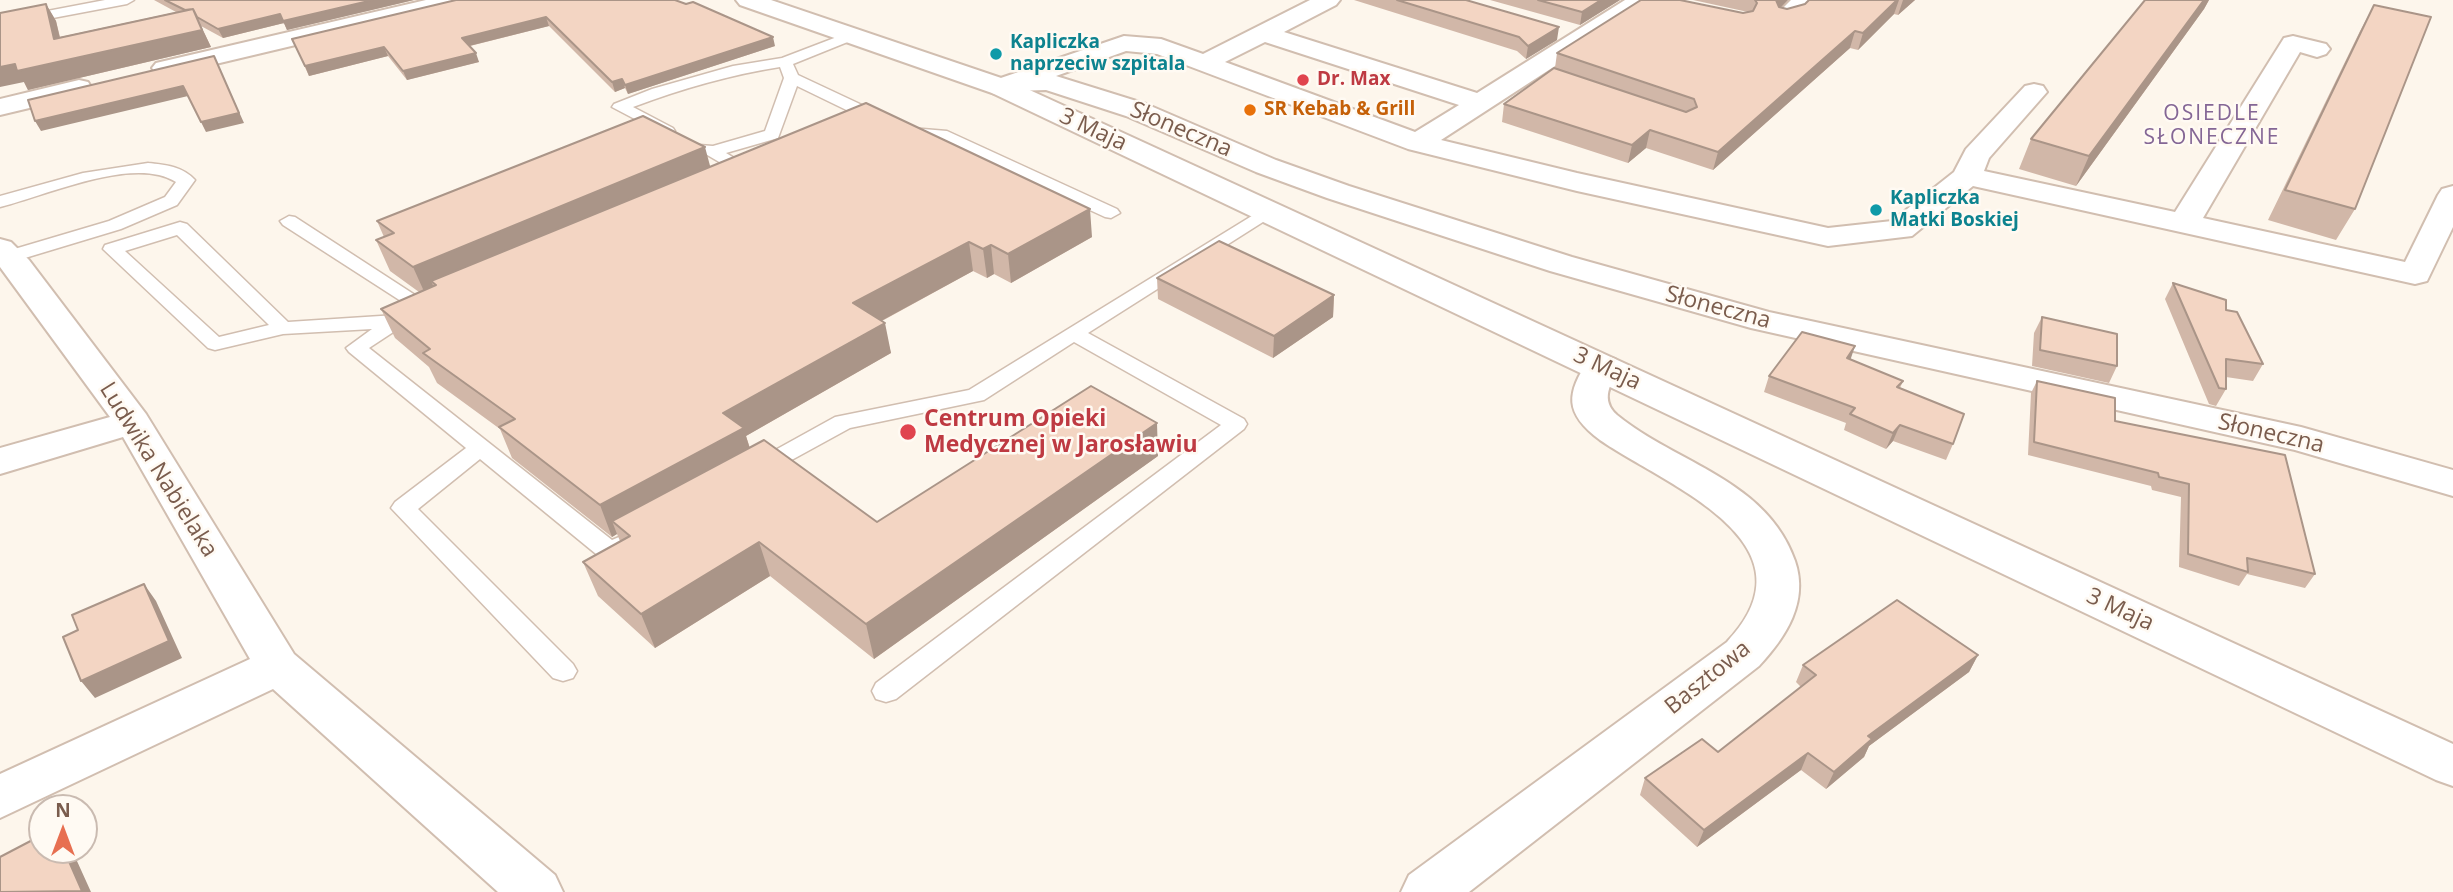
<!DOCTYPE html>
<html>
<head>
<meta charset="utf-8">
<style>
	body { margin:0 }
	#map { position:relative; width:2453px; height:892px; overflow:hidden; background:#fdf6ec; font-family:"Open Sans",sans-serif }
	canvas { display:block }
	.north { position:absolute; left:28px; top:794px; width:70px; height:70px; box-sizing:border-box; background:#fffaf3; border:2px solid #cabbb1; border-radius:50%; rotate:0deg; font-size:19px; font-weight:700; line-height:28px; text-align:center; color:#7a5c4d }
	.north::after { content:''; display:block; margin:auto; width:24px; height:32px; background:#e76f51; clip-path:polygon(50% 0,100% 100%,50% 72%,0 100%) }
</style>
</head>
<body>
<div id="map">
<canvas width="2453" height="892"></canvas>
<div class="north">N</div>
</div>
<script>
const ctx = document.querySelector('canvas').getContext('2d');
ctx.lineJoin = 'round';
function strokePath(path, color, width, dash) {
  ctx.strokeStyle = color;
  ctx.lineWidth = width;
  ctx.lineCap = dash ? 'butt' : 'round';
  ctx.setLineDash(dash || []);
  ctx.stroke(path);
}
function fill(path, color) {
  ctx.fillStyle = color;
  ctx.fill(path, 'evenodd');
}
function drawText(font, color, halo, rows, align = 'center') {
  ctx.font = font + ' "Open Sans",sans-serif';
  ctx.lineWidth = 5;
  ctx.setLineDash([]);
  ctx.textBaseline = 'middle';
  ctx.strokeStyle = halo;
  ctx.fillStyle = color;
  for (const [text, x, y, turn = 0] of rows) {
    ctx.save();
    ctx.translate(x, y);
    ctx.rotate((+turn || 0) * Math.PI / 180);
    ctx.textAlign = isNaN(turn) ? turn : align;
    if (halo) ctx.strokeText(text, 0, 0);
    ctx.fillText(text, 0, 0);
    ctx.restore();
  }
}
const service = new Path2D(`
	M105,0H134L127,4L0,28V20Z
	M850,32L857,36L855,39L793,64L798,75L911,128L947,131L1117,209L1120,213L1111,218L1105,217L938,140L902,137L797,86L778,138L726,153L756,171L745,178H733L730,174L733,170L697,149L699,145L713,146L765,131L784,78L780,67C729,75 681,89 633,107L673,128L675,131L667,136L612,107L614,104L652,89L733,66L782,58Z
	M148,163C166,165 182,166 195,180L177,205L121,229L15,261L8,263L0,259L1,253L109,221L165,197L176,182C134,155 45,196 0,207V196L83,173Z
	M1268,206L1274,207L1277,211L1274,215L1088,333L1244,419L1247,424L1244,429L896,699L886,702L876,699L872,691L876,683L1221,425L1074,342L984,400L850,428L766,474L758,477L750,474L746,469L750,464L835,417L969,390Z
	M289,216L295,217L435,308L432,312H418L283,225L280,221Z
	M180,222L187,224L288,322L396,315L404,317L407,321L404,325L369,348L612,540L631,532L640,535L643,541L640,547L610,561L601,558L480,459L418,509L573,664L577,671L573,678L563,681L553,678L391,508L395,502L466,448L349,352L346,348L372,329L283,334L215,350L208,348L103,249L105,245ZM177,235L269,325L219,337L125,251Z`);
const minor = new Path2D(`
	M426,0H468L464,5L165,76L156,73L152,68L156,63Z
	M1310,0H1340L1336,5L1284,32L1477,93L1625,0H1653L1649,5L1441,140L1577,173L1828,228L1892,221L1954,172L1966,149L2025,86L2034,84L2043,86L2047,92L1989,158L1984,171L2175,212L2284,38L2293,36L2326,44L2330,49L2326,54L2317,57L2300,52L2203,218L2405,262L2438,195L2442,189L2453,186V227L2427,281L2415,284L1973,186L1912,236L1828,246L1577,191L1408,149L1157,54L1126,51L1056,76L1146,104L1276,160L1349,186L1572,257L1769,312L2301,427L2453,470V496L2295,450L1751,328L1550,271L1327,198L1256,172L1126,116L1046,90L1014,91L1001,95L992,93L988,87L992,81L1124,36L1161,39L1203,54ZM1265,42L1459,105L1415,132L1225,62Z
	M1791,0H1817C1807,13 1794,26 1777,22L1774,17Z
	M79,80L88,82L92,88L88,94L0,115V99Z
	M0,239L11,242L29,260L146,414L294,654L555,875L563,892H498L273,689L0,818V774L250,659L123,437L0,474V448L110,417L0,267Z
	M1602,356L1615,359L1620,367C1610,384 1600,400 1617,415C1677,464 1767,480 1795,561C1809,602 1786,637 1759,666L1469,892H1401L1409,875L1727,642C1822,542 1665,485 1600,440C1564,413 1566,394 1589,359Z`);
const tertiary = new Path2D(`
	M736,0H771L1010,81L2453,744V786L2436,780L992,93L740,5Z`);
strokePath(service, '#d1beb0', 3);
strokePath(minor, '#d1beb0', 4);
strokePath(tertiary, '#d1beb0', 4);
fill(service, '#fff');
fill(minor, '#fff');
fill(tertiary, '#fff');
fill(new Path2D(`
	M154,0H414L287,30L284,23L223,38L201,26L211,47L28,90L24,82L46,4L56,21L60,37L176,12Z
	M456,0L775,46L628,94L625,88L615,92L549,26L470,46L479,62L407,80L388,56L309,76L292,39Z
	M1354,0H1466L1557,40L1526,59L1517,51Z
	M1490,0H1620L1580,25Z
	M1693,0H1788L1781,8L1787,9L1805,4L1809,0H1915L1898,15L1894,14L1858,50L1850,48L1713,170L1646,148L1628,163L1502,122L1504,104L1555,68L1557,53L1748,12Z
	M2145,0H2209L2204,9L2076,186L2019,169L2031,139Z
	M2374,5L2355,209L2336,240L2268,220L2360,31Z
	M710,167L1092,237L1011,283L994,274L987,278L973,271L882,321L891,353L746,436L750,448L877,522L1158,456L874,659L770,576L655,648L598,596L583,562L620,541L617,534L612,537L512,458L500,429L437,383L429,367L395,338L381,309L419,292L390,271L376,240L384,237L377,221Z
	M1157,278L1334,295L1333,317L1273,358L1158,299Z
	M2173,283L2226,310L2263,364L2253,381L2226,377V389L2216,406L2209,404L2165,299Z
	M2042,317L2117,366L2109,383L2032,366L2034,333Z
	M1850,359L1903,381L1900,388L1953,444L1946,460L1893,441L1886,449L1844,430L1846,423L1764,392L1769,376Z
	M2037,381L2115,421L2315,574L2305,588L2247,574L2239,586L2179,567L2181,497L2152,490L2151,486L2028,455L2031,393Z
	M1978,655L1969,672L1869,746L1864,757L1826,789L1801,770L1697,847L1640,795L1645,778L1718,752L1801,687L1796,682L1803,665Z`), '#d1b7a8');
fill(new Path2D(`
	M373,0H414L287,30L283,21Z
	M1601,0H1620L1580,25L1582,12Z
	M1776,0H1788L1771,17Z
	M1897,0H1899L1894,14L1858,50L1863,33Z
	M1903,0H1915L1898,15Z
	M2204,0H2209L2204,9L2076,186L2089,156Z
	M46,4L56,21L64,56L54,39Z
	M193,9L211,47L28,90L24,82L0,87V67Z
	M280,14L284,23L223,38L218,29Z
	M546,17L549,26L465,47L462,38Z
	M1559,27L1557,40L1526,59L1528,46Z
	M1855,31L1850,48L1713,170L1718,152Z
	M773,37L775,46L628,94L625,85Z
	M384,47L388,56L309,76L305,66Z
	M476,53L479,62L407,80L403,71Z
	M214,56L244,123L206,132L201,122Z
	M622,79L625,88L615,92L612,82Z
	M183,86L188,96L41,131L35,121Z
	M1650,130L1646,148L1628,163L1632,145Z
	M705,147L713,177L431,281L437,294L427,298L413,267Z
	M1090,209L1092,237L1011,283L1008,254Z
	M969,242L973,271L859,333L853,303Z
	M991,245L994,274L987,278L983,249Z
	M1334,295L1333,317L1273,358L1274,336Z
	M885,323L891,353L746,436L753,459L612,521L617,534L612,537L600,505L723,413Z
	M1855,346L1850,361L1847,358Z
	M1157,423L1158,456L874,659L866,624Z
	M1900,425L1893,441L1886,449L1893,433Z
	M759,542L770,576L655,648L641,614Z
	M144,584L156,601L182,658L95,698L81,681Z
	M1978,655L1969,672L1869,746L1864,757L1826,789L1834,772L1868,736Z
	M1808,753L1801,770L1697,847L1704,830Z
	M64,850H72L91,892H80Z`), '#aa9588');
const building = new Path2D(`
	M165,0H373L283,21L280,14L218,29L197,17L193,9L185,10Z
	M456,0H675L686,4L693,2L773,37L625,85L622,79L612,82L546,17L462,38L476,53L403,71L384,47L305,66L292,39Z
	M1397,0H1466L1559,27L1528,46L1519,37Z
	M1538,0H1601L1582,12Z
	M1641,0H1680L1743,13L1753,11L1757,3L1755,0H1776L1779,7L1787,9L1805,4L1809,0H1897L1863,33L1855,31L1718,152L1650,130L1632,145L1504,104L1554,68L1686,112L1697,107L1694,99L1557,53Z
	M2145,0H2204L2089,156L2031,139Z
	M46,4L54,39L193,9L202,30L17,71L15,64L0,67V13Z
	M2374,5L2431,17L2355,209L2285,190Z
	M214,56L239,113L201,122L183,86L35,121L28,100Z
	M866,103L1090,209L1008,254L991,245L983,249L969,242L853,303L885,323L723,413L744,428L600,505L499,427L515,419L423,353L430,349L381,309L436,285L431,281Z
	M643,116L705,147L413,267L376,240L394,233L377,221Z
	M1219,241L1334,295L1274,336L1157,278Z
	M2173,283L2226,300V310L2237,312L2263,364L2226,359V389L2219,388Z
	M2042,317L2117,334V366L2040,350Z
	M1802,332L1855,346L1847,358L1903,381L1897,387L1964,414L1953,444L1900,425L1893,433L1850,414L1855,408L1769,376Z
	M2037,381L2115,398V421L2285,455L2315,574L2247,558L2248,572L2188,554L2189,484L2159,477L2158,473L2034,442Z
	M1091,386L1157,423L866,624L759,542L641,614L583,562L630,536L612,521L764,440L877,522Z
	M144,584L169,641L81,681L63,637L78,630L72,615Z
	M1897,600L1978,655L1868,736L1872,739L1834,772L1808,753L1704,830L1645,778L1702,739L1718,752L1816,675L1803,665Z
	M42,835V850H64L82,891L0,892V857Z`);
fill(building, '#f3d5c3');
strokePath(building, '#aa9588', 2);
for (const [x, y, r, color] of [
	[996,54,7,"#0f9aa8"],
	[1303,80,7,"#e0444e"],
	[1250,110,7,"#e8710a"],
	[1876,210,7,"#0f9aa8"],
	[908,432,9,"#e0444e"]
]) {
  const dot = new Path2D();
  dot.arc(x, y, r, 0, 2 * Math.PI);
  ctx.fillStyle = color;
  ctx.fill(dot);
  strokePath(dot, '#fffaf3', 2.5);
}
drawText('bold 19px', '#0d838f', '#fffaf3', [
	["Kapliczka",1010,43],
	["naprzeciw szpitala",1010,65],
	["Kapliczka",1890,199],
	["Matki Boskiej",1890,221]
], 'left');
drawText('bold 19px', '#be3a42', '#fffaf3', [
	["Dr. Max",1317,80]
], 'left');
drawText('bold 19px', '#c56008', '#fffaf3', [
	["SR Kebab & Grill",1264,110]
], 'left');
ctx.letterSpacing = '2px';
drawText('21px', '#846695', '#fffaf3', [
	["OSIEDLE",2212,114],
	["SŁONECZNE",2212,138]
]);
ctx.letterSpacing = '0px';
drawText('23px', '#7a5c4d', '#fffaf3', [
	["3 Maja",1093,130,25],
	["Słoneczna",1181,130,23],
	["Słoneczna",1718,308,15],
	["3 Maja",1607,369,25],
	["Słoneczna",2271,434,13],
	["Ludwika Nabielaka",158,470,58],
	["3 Maja",2120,610,25],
	["Basztowa",1708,678,-39]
]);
drawText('bold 23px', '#be3a42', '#fffaf3', [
	["Centrum Opieki",924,419],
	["Medycznej w Jarosławiu",924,445]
], 'left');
</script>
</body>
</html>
